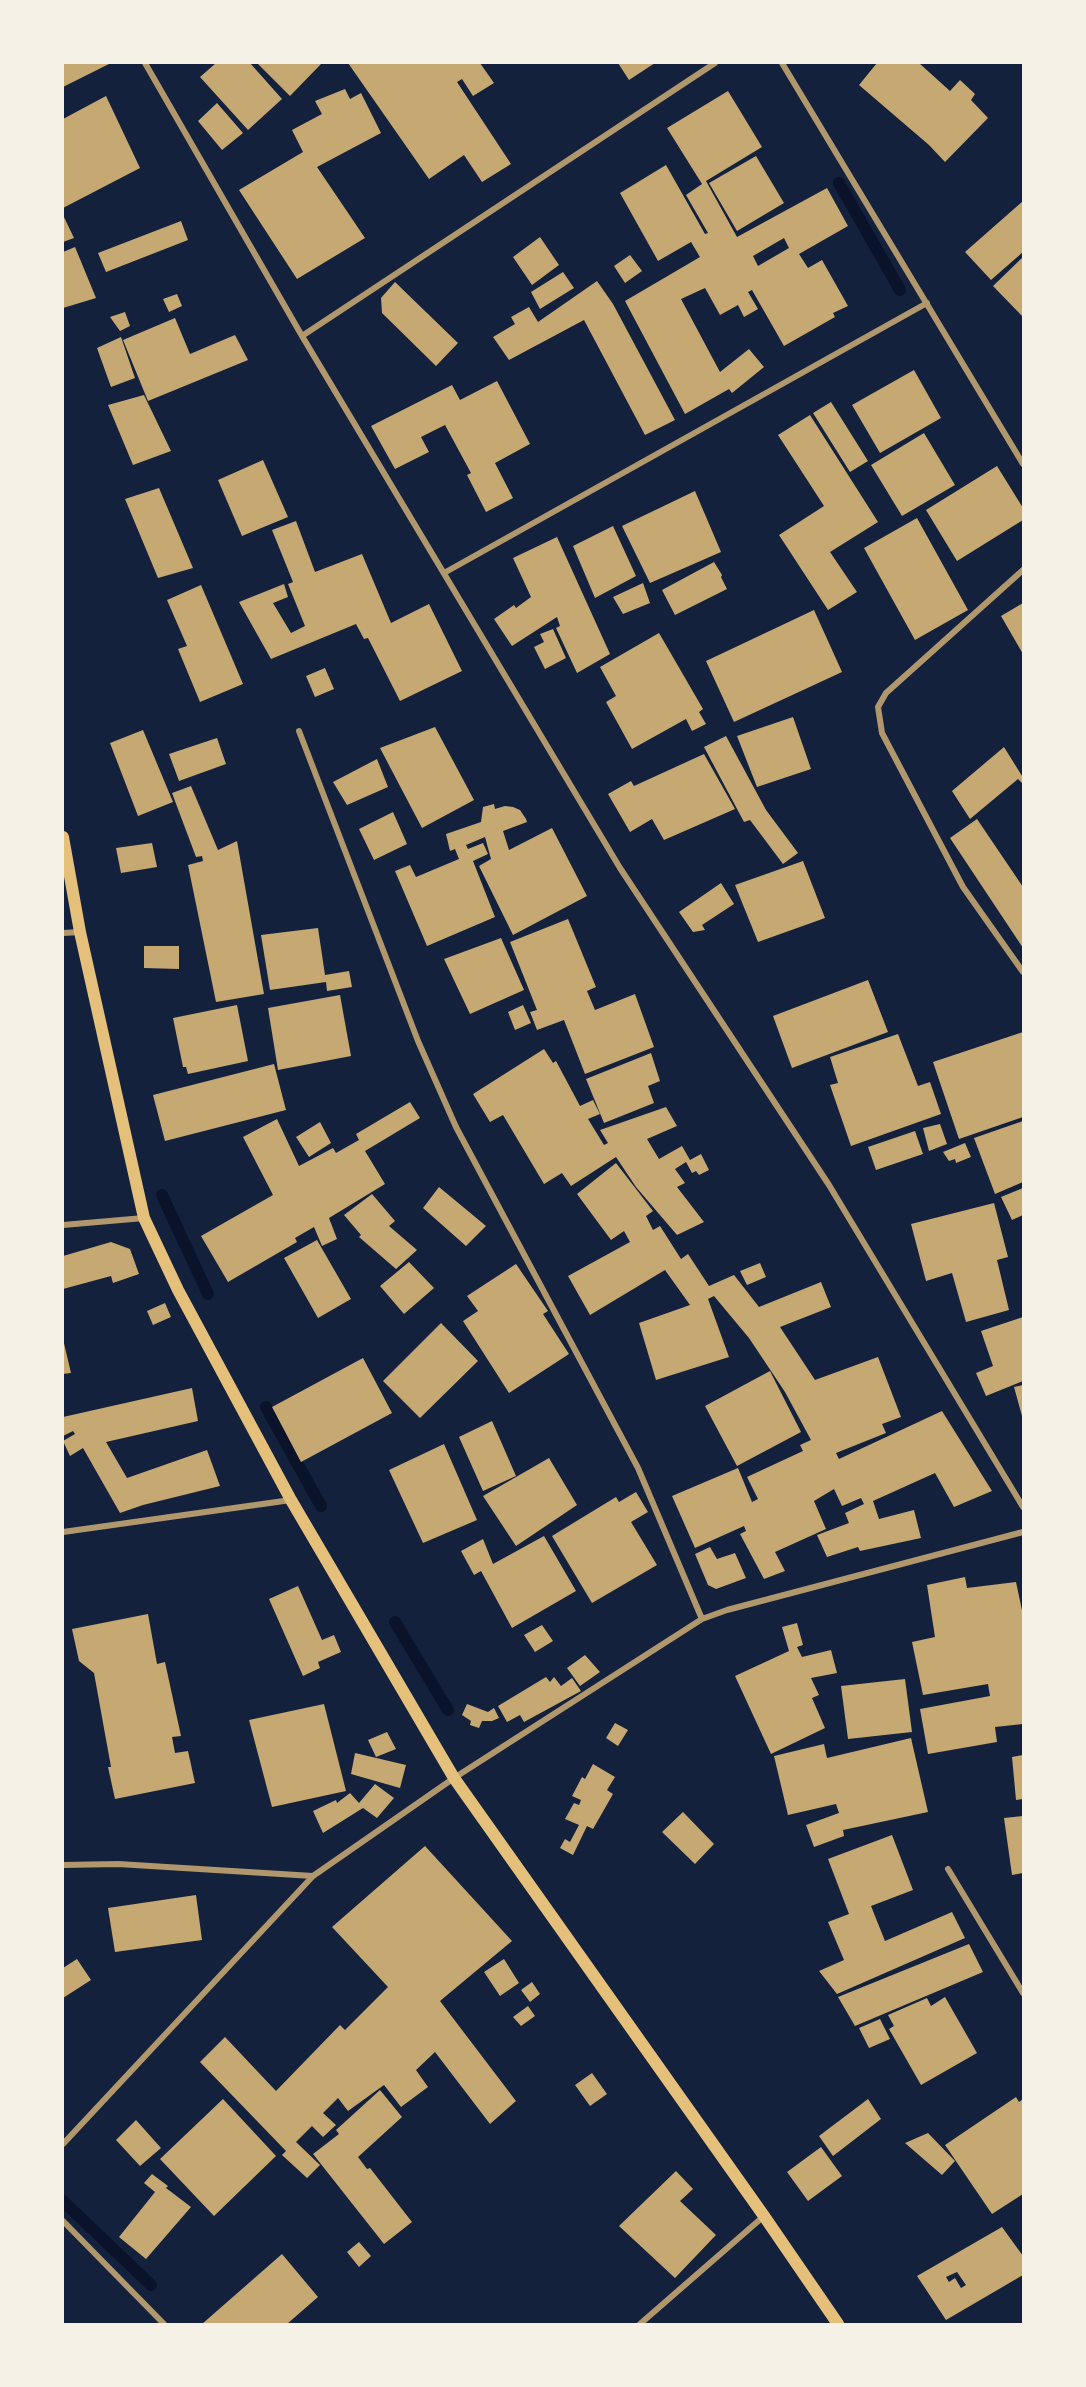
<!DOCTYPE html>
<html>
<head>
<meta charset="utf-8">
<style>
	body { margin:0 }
	#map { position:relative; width:1086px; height:2387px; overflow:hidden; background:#14213d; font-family:"Source Serif 4",serif }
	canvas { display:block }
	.frame { position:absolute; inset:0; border:64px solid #f6f1e7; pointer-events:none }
</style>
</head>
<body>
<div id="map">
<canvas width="1086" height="2387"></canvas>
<div class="frame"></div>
</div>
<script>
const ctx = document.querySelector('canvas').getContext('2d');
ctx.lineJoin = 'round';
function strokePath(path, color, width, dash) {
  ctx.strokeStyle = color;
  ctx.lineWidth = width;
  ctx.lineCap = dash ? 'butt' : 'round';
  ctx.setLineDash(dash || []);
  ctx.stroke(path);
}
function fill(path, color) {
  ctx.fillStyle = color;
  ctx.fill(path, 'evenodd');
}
strokePath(new Path2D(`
	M839,183L900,290
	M162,1195L208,1294
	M266,1407L321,1506
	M395,1622L448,1710
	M63,2201L151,2285`), '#0b132b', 12);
fill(new Path2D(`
	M63,63H111L63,87Z
	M216,63H250L282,99L248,130L200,77Z
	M257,63H322L290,96Z
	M348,63H480L494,83L473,96L462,79L457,82L511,164L482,182L464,155L429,179Z
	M618,63H655L629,80Z
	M877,63H919L950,91L960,80L975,94L971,100L988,118L945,162L929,145L859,85Z
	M345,89L350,99L361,93L381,133L317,167L365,238L297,279L239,190L303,152L292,130L322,114L315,101Z
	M728,91L762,147L706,181L737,237L827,188L848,226L799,254L808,268L822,260L848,306L833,313L835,317L784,346L752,290L748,292L758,309L744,317L738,305L720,315L705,288L681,299L720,372L749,349L764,367L732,393L729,389L685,414L625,301L700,257L691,242L658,261L620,193L666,165L705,234L708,233L686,195L702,184L667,128ZM784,238L789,248L758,266L753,256Z
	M106,96L140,168L63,208V119Z
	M217,103L243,133L222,150L198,121Z
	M756,156L784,203L737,231L709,183Z
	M1023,201V252L991,280L965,252Z
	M63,215L74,238L63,242Z
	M181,221L188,240L106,272L98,253Z
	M540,237L559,265L532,285L513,257Z
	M75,247L96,298L63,308V252Z
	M630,255L642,271L625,283L614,266Z
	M1023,257V317L993,286Z
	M563,272L574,288L540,309L531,292Z
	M597,281L613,304L675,420L645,435L584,320L509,360L493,337L515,324L511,317L529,307L538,322Z
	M395,282L458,343L436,366L382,313L381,298Z
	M177,294L182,306L169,312L163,299Z
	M125,312L130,326L120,331L110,317Z
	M175,318L190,354L235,335L248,360L148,401L123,340Z
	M121,337L135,378L111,387L97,348Z
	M914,370L941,418L880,453L852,405Z
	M497,381L530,444L495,463L513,498L486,512L467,475L471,473L445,425L421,437L429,452L395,469L371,426L452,385L460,400Z
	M144,395L171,451L133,465L108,405Z
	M831,402L868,461L850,472L813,413Z
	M810,415L878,522L830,552L857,592L828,610L779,535L824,506L778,435Z
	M924,433L955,485L902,516L871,465Z
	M263,460L288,517L242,536L218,480Z
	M997,466L1023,508V520L957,561L926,510Z
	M159,488L193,568L158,578L125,499Z
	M695,491L721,552L650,583L622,526Z
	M917,518L968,610L915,640L864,548Z
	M296,521L315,572L362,554L391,623L429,604L462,671L400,701L368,638L364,639L356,624L271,659L239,602L284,584L288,597L273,603L291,633L305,626L288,584L293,582L272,530Z
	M613,526L636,576L595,598L573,546Z
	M557,537L610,654L577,673L556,628L560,626L557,617L512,646L494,619L514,605L516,608L531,597L513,558Z
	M714,562L722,575L721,577L727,589L675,615L662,590Z
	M643,583L650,603L623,614L613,597Z
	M201,585L243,684L200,702L178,649L187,646L167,600Z
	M1023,603V654L1001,616Z
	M814,610L842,672L734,722L706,661Z
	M553,629L566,658L545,669L534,647L544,642L540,634Z
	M659,633L703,709L699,712L706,724L692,731L686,719L632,749L606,702L616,696L600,667Z
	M325,668L334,689L315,697L306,676Z
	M793,717L811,769L757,787L737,736Z
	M435,727L474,800L422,828L380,748Z
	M143,730L173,802L138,816L110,743Z
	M726,736L766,810L798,853L783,864L750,820L744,822L704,747Z
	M217,738L226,764L179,781L169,754Z
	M1004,747L1022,776L1023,775V784L1018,779L970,819L952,791Z
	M704,754L735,809L664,840L652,819L630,832L608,794L631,781L634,786Z
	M377,759L388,787L347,805L333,782Z
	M191,786L218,850L237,841L264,994L216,1002L188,865L203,861L202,856L196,857L172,793Z
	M494,804L495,809L505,806L513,807L520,810L526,819L527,822L503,831L509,850L552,828L587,896L513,935L479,866L491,859L485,837L466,845L468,849L483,843L488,854L473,861L495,917L427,946L395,871L410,865L416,877L459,859L455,849L450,851L446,834L481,822L483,807Z
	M393,812L407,844L374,860L359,829Z
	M977,819L1023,887V948L950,838Z
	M152,843L157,867L121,873L116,848Z
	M803,861L825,918L758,942L735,885Z
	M721,883L734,904L702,925L705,930L693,932L679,912Z
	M568,919L596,987L587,991L595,1010L635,994L654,1047L585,1074L564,1020L537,1030L530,1012L537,1010L510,942Z
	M318,928L325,975L349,971L352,987L327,991L326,982L270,990L261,935Z
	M501,938L524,990L470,1014L444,959Z
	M144,946H179V969L144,968Z
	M868,980L888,1032L792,1068L773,1016Z
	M340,995L351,1056L278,1070L268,1008Z
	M237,1005L248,1061L188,1074L186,1067H183L173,1018Z
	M523,1005L531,1023L515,1030L508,1012Z
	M1023,1032V1117L959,1139L933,1062Z
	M898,1034L918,1086L930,1082L941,1114L851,1146L830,1085L838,1083L830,1057Z
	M544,1049L553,1063L556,1061L580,1106L593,1100L600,1114L588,1119L604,1145L608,1143L600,1130L666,1107L677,1126L647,1139L659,1159L682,1146L690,1160L701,1154L709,1170L699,1175L696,1171L692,1173L686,1162L675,1169L685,1183L677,1187L704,1222L677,1235L636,1187L616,1157L571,1186L562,1173L544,1184L503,1115L490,1122L473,1094Z
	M651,1053L660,1081L648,1086L654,1103L604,1123L586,1079Z
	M274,1064L286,1110L165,1141L153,1095Z
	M410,1102L420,1118L365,1151L385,1184L329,1218L337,1239L322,1246L314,1227L295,1238L297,1242L228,1282L201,1236L273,1195L243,1137L277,1119L299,1166L333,1148L336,1153L359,1140L356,1134Z
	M1023,1121V1182L995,1194L974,1138Z
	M320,1122L331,1143L309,1157L296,1137Z
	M940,1124L947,1144L929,1151L923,1128Z
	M915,1131L923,1154L876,1170L868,1147Z
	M965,1143L971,1157L956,1163L955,1159L949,1161L943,1152Z
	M616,1163L653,1211L646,1216L653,1230L660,1226L681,1259L688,1254L709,1286L734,1275L759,1307L821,1282L831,1307L780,1327L815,1380L878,1357L901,1417L882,1424L886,1433L836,1453L839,1459L942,1411L992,1491L954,1507L935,1473L873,1501L879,1519L914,1510L921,1538L860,1551L858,1547L827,1557L817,1535L849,1523L845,1513L864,1504L861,1498L842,1506L834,1489L814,1501L826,1529L775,1552L785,1571L764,1579L740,1534L746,1531L744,1526L695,1548L672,1496L738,1468L752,1502L758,1499L747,1477L803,1451L800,1445L811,1440L785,1392L749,1338L714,1296L708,1299L729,1357L656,1380L639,1323L690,1305L665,1270L590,1315L568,1276L630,1242L624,1231L611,1240L577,1194Z
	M439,1187L486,1226L466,1246L423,1208Z
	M1023,1188V1215L1012,1220L1001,1197Z
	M372,1194L395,1221L389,1226L417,1250L396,1269L359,1237L361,1235L344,1215Z
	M994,1203L1008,1257L997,1260L1009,1310L966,1322L952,1273L926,1281L911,1224Z
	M317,1240L351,1299L318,1318L284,1258Z
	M111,1242L130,1249L139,1274L113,1283L111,1276L63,1289V1256Z
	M409,1262L434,1288L404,1314L380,1286Z
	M760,1263L766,1277L747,1285L740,1271Z
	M516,1264L548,1311L543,1314L569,1354L509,1393L463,1321L478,1311L467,1296Z
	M165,1303L171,1317L153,1325L147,1311Z
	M1023,1317V1381L986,1396L976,1373L993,1366L981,1331Z
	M441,1323L478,1361L420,1418L383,1381Z
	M63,1339L71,1373L63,1374Z
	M363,1358L392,1413L301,1462L272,1407Z
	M770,1371L801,1432L737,1466L705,1406Z
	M1023,1385V1416H1022L1014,1387Z
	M192,1388L198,1421L106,1442L127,1478L207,1450L220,1486L143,1505L120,1513L83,1448L70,1456L63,1441L75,1434L73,1431L63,1436V1417Z
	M492,1421L516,1476L483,1491L459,1437Z
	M444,1444L477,1520L423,1543L389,1470Z
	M549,1458L577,1505L516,1546L483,1496Z
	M636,1492L648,1512L631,1522L657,1565L592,1603L552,1536L616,1497L619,1502Z
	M544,1536L576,1591L512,1628L481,1571L474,1575L461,1551L483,1539L493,1564Z
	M710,1547L717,1559L735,1553L746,1578L716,1589L708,1585L695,1554Z
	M965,1577L967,1588L1016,1582L1023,1615V1724L995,1727L997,1742L928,1754L920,1709L990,1696L988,1684L923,1695L912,1642L935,1637L927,1585Z
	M298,1586L322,1640L334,1635L341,1652L318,1662L320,1668L303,1676L269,1599Z
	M148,1614L157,1664L165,1662L181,1736L172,1737L175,1753L188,1751L195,1783L115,1799L108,1767H111L94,1673L79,1661L72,1629Z
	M797,1623L803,1645L797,1647L802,1657L831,1650L837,1673L811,1678L819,1695L812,1698L825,1728L771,1754L735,1676L789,1651L782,1627Z
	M542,1625L553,1641L535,1652L524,1635Z
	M585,1655L600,1672L580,1686L567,1668Z
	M546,1677L550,1682L554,1677L561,1686L572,1678L581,1691L524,1722L520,1715L507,1722L498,1706Z
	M905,1679L912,1732L848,1739L841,1686Z
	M324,1704L346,1791L272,1807L249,1720Z
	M467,1704L488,1712L494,1708L499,1718L492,1721H482L479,1728L470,1725L471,1721L462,1715Z
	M615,1723L628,1730L618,1746L606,1738Z
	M387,1732L396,1749L376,1757L368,1740Z
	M911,1738L928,1812L843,1830L844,1836L814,1847L806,1825L839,1813L836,1804L788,1815L774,1756L824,1744L827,1758Z
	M355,1753L406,1765L400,1788L351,1774Z
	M1023,1755V1799L1016,1800L1012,1757Z
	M593,1764L615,1777L607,1790L613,1794L593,1829L587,1826L573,1855L560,1848L565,1839L570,1842L579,1825L565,1819L574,1803L579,1805L581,1800L572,1796L582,1777L585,1779Z
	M375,1784L394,1798L377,1818L363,1808L323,1833L313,1811L336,1800L337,1803L350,1793L359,1803Z
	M683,1812L714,1844L695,1864L662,1832Z
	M1023,1816V1873L1012,1875L1004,1818Z
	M892,1835L913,1890L871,1906L885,1941L952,1912L965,1938L837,1994L819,1971L844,1960L828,1922L849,1914L828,1859Z
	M425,1846L512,1941L440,2001L516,2101L490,2124L435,2052L416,2070L428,2087L401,2107L384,2085L348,2111L338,2098L323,2113L336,2125L323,2137L312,2126L296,2142L320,2165L307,2178L282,2155L286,2151L200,2062L225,2037L276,2091L340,2025L345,2030L388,1987L332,1927Z
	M196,1895L202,1940L115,1952L108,1908Z
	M969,1944L983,1972L855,2026L838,1997Z
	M77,1959L91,1980L63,1998V1968Z
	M504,1959L519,1983L500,1996L484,1972Z
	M532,1982L540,1994L530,2002L521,1990Z
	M945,1997L977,2053L921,2085L889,2029L894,2026L888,2015L927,1998L931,2006Z
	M528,2006L535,2016L521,2026L513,2017Z
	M880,2019L890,2039L869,2048L859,2028Z
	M592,2073L607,2094L590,2106L575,2085Z
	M380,2090L402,2117L358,2157L367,2169L370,2168L412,2222L384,2244L313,2154L339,2134L336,2130Z
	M1016,2097L1019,2102L1023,2099V2194L992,2214L945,2145Z
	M223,2099L276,2156L214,2216L160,2159Z
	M868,2099L881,2119L833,2156L819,2136Z
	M136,2120L161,2148L140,2166L116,2140Z
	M928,2133L955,2161L942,2175L905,2143Z
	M821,2147L842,2176L808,2201L787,2172Z
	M676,2171L693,2189L680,2201L716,2235L675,2278L619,2226Z
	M152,2174L168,2186L166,2188L191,2207L146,2259L119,2237L155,2192L144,2183Z
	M1002,2227L1023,2256V2275L946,2320L917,2276ZM957,2272L966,2285L961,2288L955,2278L949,2282L946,2277Z
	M359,2242L371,2256L359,2267L347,2252Z
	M282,2254L318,2297L287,2324H202Z`), '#c6a872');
strokePath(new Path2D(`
	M145,63L302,336L620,868L829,1185L1023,1507
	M782,63L1023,464
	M302,336L715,63
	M1023,570L886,693L878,707L882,733L963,887L1023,972
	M444,573L927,303
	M299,731L418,1041L456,1127L638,1468L702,1619
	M63,933L80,932
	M63,1225L144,1218
	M63,1532L291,1500
	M63,1865L118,1864L313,1876
	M948,1869L1023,1993
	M63,2144L313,1876L454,1778L702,1619L727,1610L1023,1532
	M63,2221L164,2324
	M640,2324L764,2216`), '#b1986c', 6);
strokePath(new Path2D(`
	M63,837L80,932L144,1218L178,1290L291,1500L454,1778L764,2216L838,2324`), '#e5c07b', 12);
</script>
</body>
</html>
